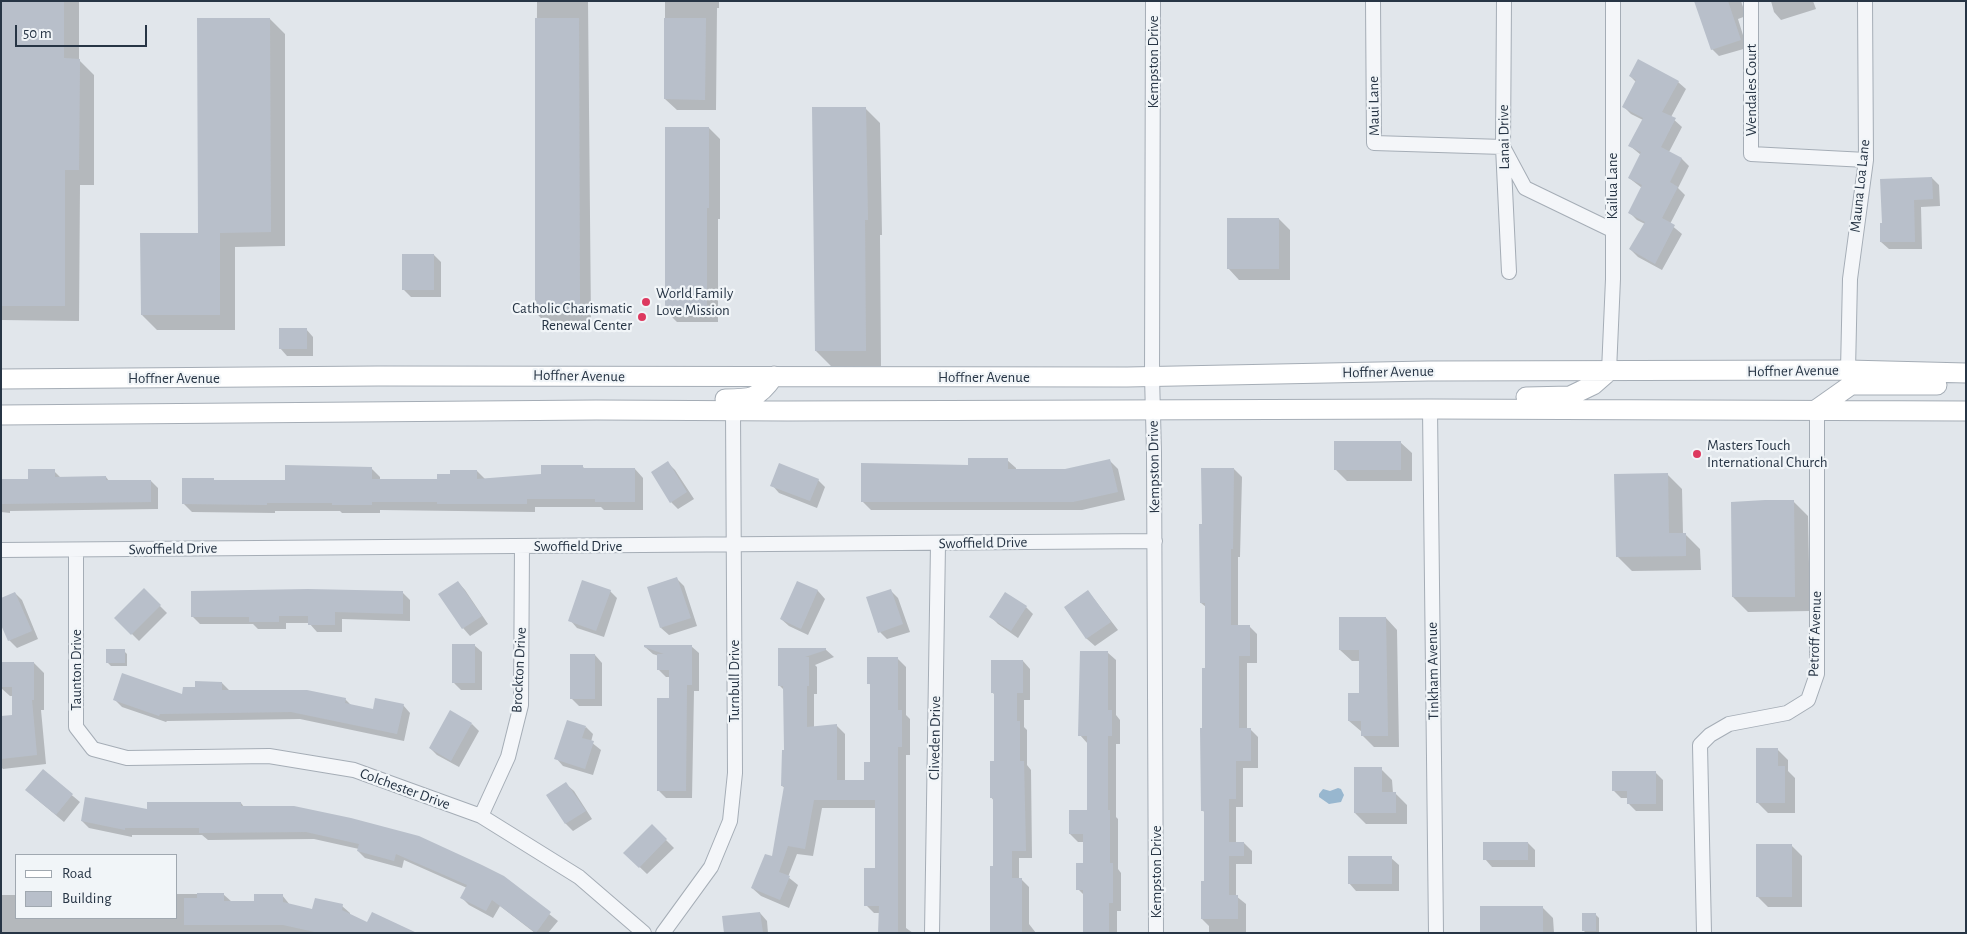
<!DOCTYPE html>
<html>
<head>
<meta charset="utf-8">
<style>
	body { margin:0 }
	#map { position:relative; width:1967px; height:934px; overflow:hidden; background:#e1e6eb; font-family:"Alegreya Sans",sans-serif }
	canvas { display:block }
	.frame { position:absolute; inset:0; border:2px solid #273545; pointer-events:none }
	.legend { position:absolute; left:15px; top:854px; width:162px; height:65px; box-sizing:border-box; background:#f1f5f8; border:1px solid #a0a8b0; margin:0; padding:6px 9px; list-style:none; font-size:15px; color:#273545 }
	.legend li { display:flex; align-items:center; gap:10px; height:25px }
	.legend b { width:25px; border:1px solid #a0a8b0 }
	.scale { position:absolute; left:15px; top:25px; width:132px; height:22px; box-sizing:border-box; border:2px solid #273545; border-top:0; padding-left:6px; font-size:15px; line-height:18px; white-space:nowrap; color:#273545; -webkit-text-stroke:4px #f1f5f8; paint-order:stroke }
</style>
</head>
<body>
<div id="map">
<canvas width="1967" height="934"></canvas>
<div class="frame"></div>
<ul class="legend">
<li><b style="height:6px;background:#fff"></b>Road</li>
<li><b style="height:14px;background:#b8bfca"></b>Building</li>
</ul>
<div class="scale">50 m</div>
</div>
<script>
const ctx = document.querySelector('canvas').getContext('2d');
ctx.lineJoin = 'round';
function fill(path, color) {
  ctx.fillStyle = color;
  ctx.fill(path, 'evenodd');
}
function strokePath(path, color, width, dash) {
  ctx.strokeStyle = color;
  ctx.lineWidth = width;
  ctx.lineCap = dash ? 'butt' : 'round';
  ctx.setLineDash(dash || []);
  ctx.stroke(path);
}
function drawText(font, color, halo, rows, align = 'center') {
  ctx.font = font + ' "Alegreya Sans",sans-serif';
  ctx.lineWidth = 4.5;
  ctx.setLineDash([]);
  ctx.textBaseline = 'middle';
  ctx.strokeStyle = halo;
  ctx.fillStyle = color;
  for (const [text, x, y, turn = 0] of rows) {
    ctx.save();
    ctx.translate(x, y);
    ctx.rotate((+turn || 0) * Math.PI / 180);
    ctx.textAlign = isNaN(turn) ? turn : align;
    if (halo) ctx.strokeText(text, 0, 0);
    ctx.fillText(text, 0, 0);
    ctx.restore();
  }
}
fill(new Path2D(`
	M1338,788L1341,789L1344,795L1341,802L1329,804L1319,797V794L1323,789L1330,791Z`), '#98b7cf');
fill(new Path2D(`
	M1,1H79V60L94,75V185H80L79,321L1,320Z
	M537,1H588L591,323L547,324L536,313Z
	M665,1H719V8H717L716,110H677L665,99Z
	M1701,1H1741L1746,16L1738,19L1747,48L1719,56L1712,49Z
	M1771,1H1813L1816,9L1781,20L1774,12Z
	M270,19L285,34V246L235,247V330H157L142,315L200,234Z
	M1630,76L1678,82L1686,89L1671,117L1682,127L1669,152L1682,159L1689,166L1678,188L1685,195L1670,224L1682,234L1662,270L1638,257L1630,249L1645,224L1637,220L1630,213L1642,188L1629,178L1641,155L1630,146L1643,120L1631,114L1624,107L1636,82Z
	M865,108L880,123L882,235H880L881,366H831L816,351Z
	M709,128L720,139V219H718V322H677L666,311Z
	M1932,178L1939,185L1940,206L1921,207L1922,249H1889L1881,242V224Z
	M1279,219L1290,230V280H1239L1228,268Z
	M434,255L441,262V297H411L403,289Z
	M306,329L313,337V356H287L280,348Z
	M1400,442L1412,453V481H1347L1336,470Z
	M1007,460L1016,468V471H1065L1110,461L1118,469L1125,500L1082,510H871L862,501L969,466Z
	M668,463L675,470L694,499L678,509L671,502Z
	M582,466L585,469H635L643,478V510H604L601,507H535V512L380,510V513H342L340,511H275V513L192,512L183,503L213,479L215,481H286L372,469L380,477V480H438L451,475L477,471L485,479L542,475Z
	M1234,469L1242,477L1240,557H1238V626H1249L1257,634V663H1247V729H1250L1258,737V768H1243V807H1236V843H1244L1252,851V864H1236V896L1246,904V933H1209V926L1202,919L1206,883V813L1203,811L1206,607L1201,603L1204,525Z
	M54,471L61,478L106,477L109,481H151L158,488V509L10,511V513L1,512V480H29Z
	M1667,474L1682,489L1683,534H1685L1700,549L1701,570L1632,571L1617,556Z
	M818,480L825,487L817,508L779,493L772,485Z
	M1793,501L1808,516L1810,611L1748,612L1733,597Z
	M677,579L684,586L697,626L669,635L661,628Z
	M458,582L465,590L488,624L470,636L463,628Z
	M798,582L818,591L825,599L808,635L789,626L781,619Z
	M144,590L167,613L139,641L116,618Z
	M890,590L898,598L910,632L887,639L880,632Z
	M610,591L617,598L604,637L577,628L570,620Z
	M1088,591L1118,630L1095,646L1087,639L1065,608Z
	M15,593L22,600L38,639L17,648L9,640Z
	M403,593L410,600V621L342,619V632H317L309,623H286V629H258L253,624H200L192,616Z
	M1026,607L1033,614L1018,638L998,624L991,617Z
	M1386,618L1397,630L1399,747H1374L1362,735V732L1349,721L1361,694V661H1352L1340,650Z
	M474,645L482,652V690H461L454,683Z
	M691,646L699,653V691H694L692,798H666L658,790L670,699V677H666L659,670V656L653,654L645,647Z
	M779,649H825L834,657L815,665L817,667V694H814V727L837,726L845,734V781L865,782L871,763V686L869,683L898,659L906,667V715L910,719V755H906V928L913,933H880V913H874L866,905L876,869V808H822L813,856L797,854L788,877L798,885L789,908L761,896L752,888L773,858L785,788L782,786L785,751V691L779,685Z
	M124,651L127,654V666H111L107,662Z
	M1107,652L1116,660V715L1120,720V744H1116V817L1118,819V869L1121,873V911H1117V933H1084V895L1078,889L1085,865V842H1078L1070,834L1088,811V744L1080,735Z
	M595,655L602,663V706H579L571,698Z
	M1023,661L1030,669V700H1024V727L1027,730V765L1031,770L1032,858H1019V880H1022L1029,887V924L1036,933H992L994,801L991,797L995,762V695L992,692Z
	M1,663H34L44,673V710H41L46,764L3,769L1,767V717L13,716V696H10L1,688Z
	M222,683L229,690L345,699L352,706L374,710L403,705L410,713L404,741L300,719L167,721L166,722L122,707L114,699L184,696L197,688Z
	M472,724L479,731L459,767L437,755L430,748Z
	M586,727L593,734L591,742L601,750L593,775L563,766L556,758Z
	M1777,749L1788,760V771L1795,778V813H1768L1757,802Z
	M1381,769L1392,780L1393,793H1395L1407,805V824H1366L1355,813Z
	M43,771L80,802L64,822L34,797Z
	M1656,773L1663,780V811H1636L1629,804V798H1621L1613,790Z
	M566,784L574,791L592,819L573,831L566,824L548,796Z
	M241,803L244,807L503,878L558,921L548,933H535L500,906L493,918L469,905L462,898L467,888L404,860L402,868L365,858L358,851L359,849L314,839L208,840L202,835H132V837L89,828L82,821L148,811Z
	M652,826L674,848L647,874L625,853Z
	M1528,843L1535,850V867H1492L1485,859Z
	M1791,845L1802,856V907H1768L1757,896Z
	M1391,858L1399,865V891H1356L1349,883Z
	M176,894H223L232,902H255L282,895L290,905L313,911L342,906L350,913V915L368,924L404,933H1V895H16V918H176Z
	M1542,907L1553,918L1554,933H1481Z
	M760,913L767,921L768,933H725Z
	M1595,914L1599,918V933H1586L1583,930Z`), '#0003');
fill(new Path2D(`
	M1,1H64V58L80,59L79,170H65V306H1Z
	M1694,1H1728L1741,40L1711,50Z
	M197,18H270L271,232L220,233V315H141L140,233H198Z
	M535,18H579L580,313H535Z
	M664,18H706L705,100L664,99Z
	M1638,59L1679,81L1662,112L1676,118L1661,147L1682,158L1670,182L1678,187L1662,218L1675,225L1655,264L1629,249L1645,222L1628,213L1642,185L1628,178L1641,152L1628,146L1643,118L1622,107L1636,80L1629,76Z
	M812,107H866L868,220H865L866,351H815Z
	M665,127H709V208H707V311H665Z
	M1932,177L1933,199L1914,200L1915,242H1880V223H1882L1880,179Z
	M1227,218H1279V269H1227Z
	M402,254H434V290H402Z
	M279,328H307V349H279Z
	M1334,441H1401V470H1334Z
	M968,458H1008V469H1065L1110,459L1118,492L1073,502H861V463L968,465Z
	M668,461L687,492L670,503L651,472Z
	M779,463L819,479L810,501L770,486Z
	M285,465L372,467V479H437V474H450V470H477V479L541,474V465H583V468H635V502H595V499H527V504H437V502H372V505H332V503H267V505L182,504V478H214V480H285Z
	M1201,468H1234L1233,549H1231V625H1250V656H1239V728H1251V761H1236V799H1229V842H1244V856H1229V895H1238V919H1201V881H1204V811H1201L1200,728H1202V668H1205V603H1200L1199,524H1202Z
	M28,469H55V477L106,476V480H151V502L1,504V479H28Z
	M1668,473L1669,533H1686V556L1616,557L1614,474Z
	M1765,500H1794L1795,597H1732L1731,502Z
	M677,577L691,618L660,628L647,587Z
	M582,580L611,590L596,631L568,621Z
	M458,581L482,616L462,629L438,594Z
	M797,581L818,590L801,629L780,619Z
	M144,588L161,605L131,635L114,618Z
	M308,589L403,591V614L335,612V625H308V616H279V622H249V617H191V591Z
	M891,589L903,624L878,633L866,597Z
	M1088,590L1111,622L1086,639L1064,607Z
	M15,592L32,631L8,641L1,625V598Z
	M1005,592L1027,606L1011,631L989,617Z
	M1339,617H1386L1388,736H1361V721H1348V693H1359V650H1339Z
	M452,644H475V683H452Z
	M644,645H692V685H687L686,791H657V698H669V670H657V654H664L644,647Z
	M778,648H826V650L805,657H809V686H807V727L837,724V780H864V762H870V684H867V657H898V710H902V747H898V933H878L879,906H864V868H875V800H814L805,849L788,846L779,872L790,876L780,900L751,888L765,854L772,856L784,786H781L782,750H784L783,686H778Z
	M106,649H125V663H106Z
	M1080,651H1108V710H1112V736H1108V810H1110V863H1113V903H1109V933H1083V890H1076V863H1083V834H1069V810H1087V736H1078Z
	M570,654H595V699H570Z
	M991,660H1023V693H1017V721H1020V761H1024L1026,851H1012V878H1022V933H990V866H993V798H990V761H994V693H991Z
	M1,662H34V700H32L37,755L1,759V716L12,715V687H1Z
	M122,673L182,694L183,687H195V681L222,682V690H307L346,698L345,703L373,709L375,698L404,704L397,734L291,712L160,714L159,716L113,700Z
	M450,710L472,723L451,761L429,748Z
	M567,720L586,726L582,738L594,741L585,769L554,759Z
	M1756,748H1778V766H1785V803H1756Z
	M1354,767H1382V792H1396V813H1354Z
	M43,769L73,794L56,815L25,790Z
	M1612,771H1656V804H1627V791H1612Z
	M566,782L586,811L565,824L546,795Z
	M85,797L147,809V802H241V806H294L351,818L419,836L482,865L504,876L551,912L536,933L492,900L486,911L460,898L467,885L396,854L394,861L357,851L359,844L306,832L199,833V828H125V830L81,821Z
	M652,824L667,839L639,868L623,853Z
	M1483,842H1528V860H1483Z
	M1756,844H1792V897H1756Z
	M1348,856H1392V884H1348Z
	M197,893H224V901H254V894H283V902L312,909L315,898L343,904L342,910L367,922L372,912L417,933H319L283,925H184V898H197Z
	M1480,906H1543V933H1480Z
	M760,912L763,933H724L722,916Z
	M1582,913H1596V931H1582Z`), '#b8bfca');
const street = new Path2D(`
	M1153,1L1152,376L1154,453L1156,933
	M1373,1L1374,143L1503,147L1525,188L1612,230
	M1504,1L1503,147L1509,272
	M1751,1V154L1866,160
	M1848,370L1850,279L1866,160L1865,1
	M1609,371L1613,279V1
	M1430,409L1436,933
	M1,550L1155,541
	M76,550V727L93,749L127,758L269,756L354,770L481,816L579,877L644,933
	M481,816L508,757L521,705L522,546
	M663,933L711,867L730,821L735,773L733,411
	M932,933L938,544
	M1704,933L1700,745L1710,735L1729,724L1787,713L1808,700L1817,674V409`);
const secondary = new Path2D(`
	M1,379L378,376L1127,377L1428,371L1848,370L1966,373
	M1526,397L1570,396L1593,385L1609,371
	M725,399C752,399 758,399 774,376
	M1817,409L1851,385H1937
	M1,415L596,410L788,411L1430,409L1966,411`);
strokePath(street, '#a5adb6', 16);
strokePath(secondary, '#a5adb6', 21);
strokePath(street, '#f4f6f9', 14);
strokePath(secondary, '#fff', 19);
for (const [x, y, r, color] of [
	[646,302,5,"#dd395f"],
	[642,317,5,"#dd395f"],
	[1697,454,5,"#dd395f"]
]) {
  const dot = new Path2D();
  dot.arc(x, y, r, 0, 2 * Math.PI);
  ctx.fillStyle = color;
  ctx.fill(dot);
  strokePath(dot, '#f1f5f8', 2);
}
drawText('15px', '#273545', '#f1f5f8', [
	["Kempston Drive",1153,62,-90],
	["Wendales Court",1751,90,-90],
	["Maui Lane",1374,106,-91],
	["Lanai Drive",1504,137,-91],
	["Kailua Lane",1612,186,-90],
	["Mauna Loa Lane",1860,186,-84],
	["Hoffner Avenue",1793,371,-1],
	["Hoffner Avenue",1388,372,-1],
	["Hoffner Avenue",579,376,1],
	["Hoffner Avenue",984,377],
	["Hoffner Avenue",174,378],
	["Kempston Drive",1154,467,-91],
	["Swoffield Drive",983,543,-1],
	["Swoffield Drive",578,546],
	["Swoffield Drive",173,549,-1],
	["Petroff Avenue",1815,634,-88],
	["Taunton Drive",76,670,-90],
	["Brockton Drive",519,670,-87],
	["Tinkham Avenue",1433,671,-91],
	["Turnbull Drive",734,681,-90],
	["Cliveden Drive",935,738,-89],
	["Colchester Drive",405,789,20],
	["Kempston Drive",1156,872,-90]
]);
drawText('15px', '#273545', '#f1f5f8', [
	["World Family",656,293],
	["Love Mission",656,310],
	["Catholic Charismatic",632,308,"right"],
	["Renewal Center",632,325,"right"],
	["Masters Touch",1707,445],
	["International Church",1707,462]
], 'left');
</script>
</body>
</html>
